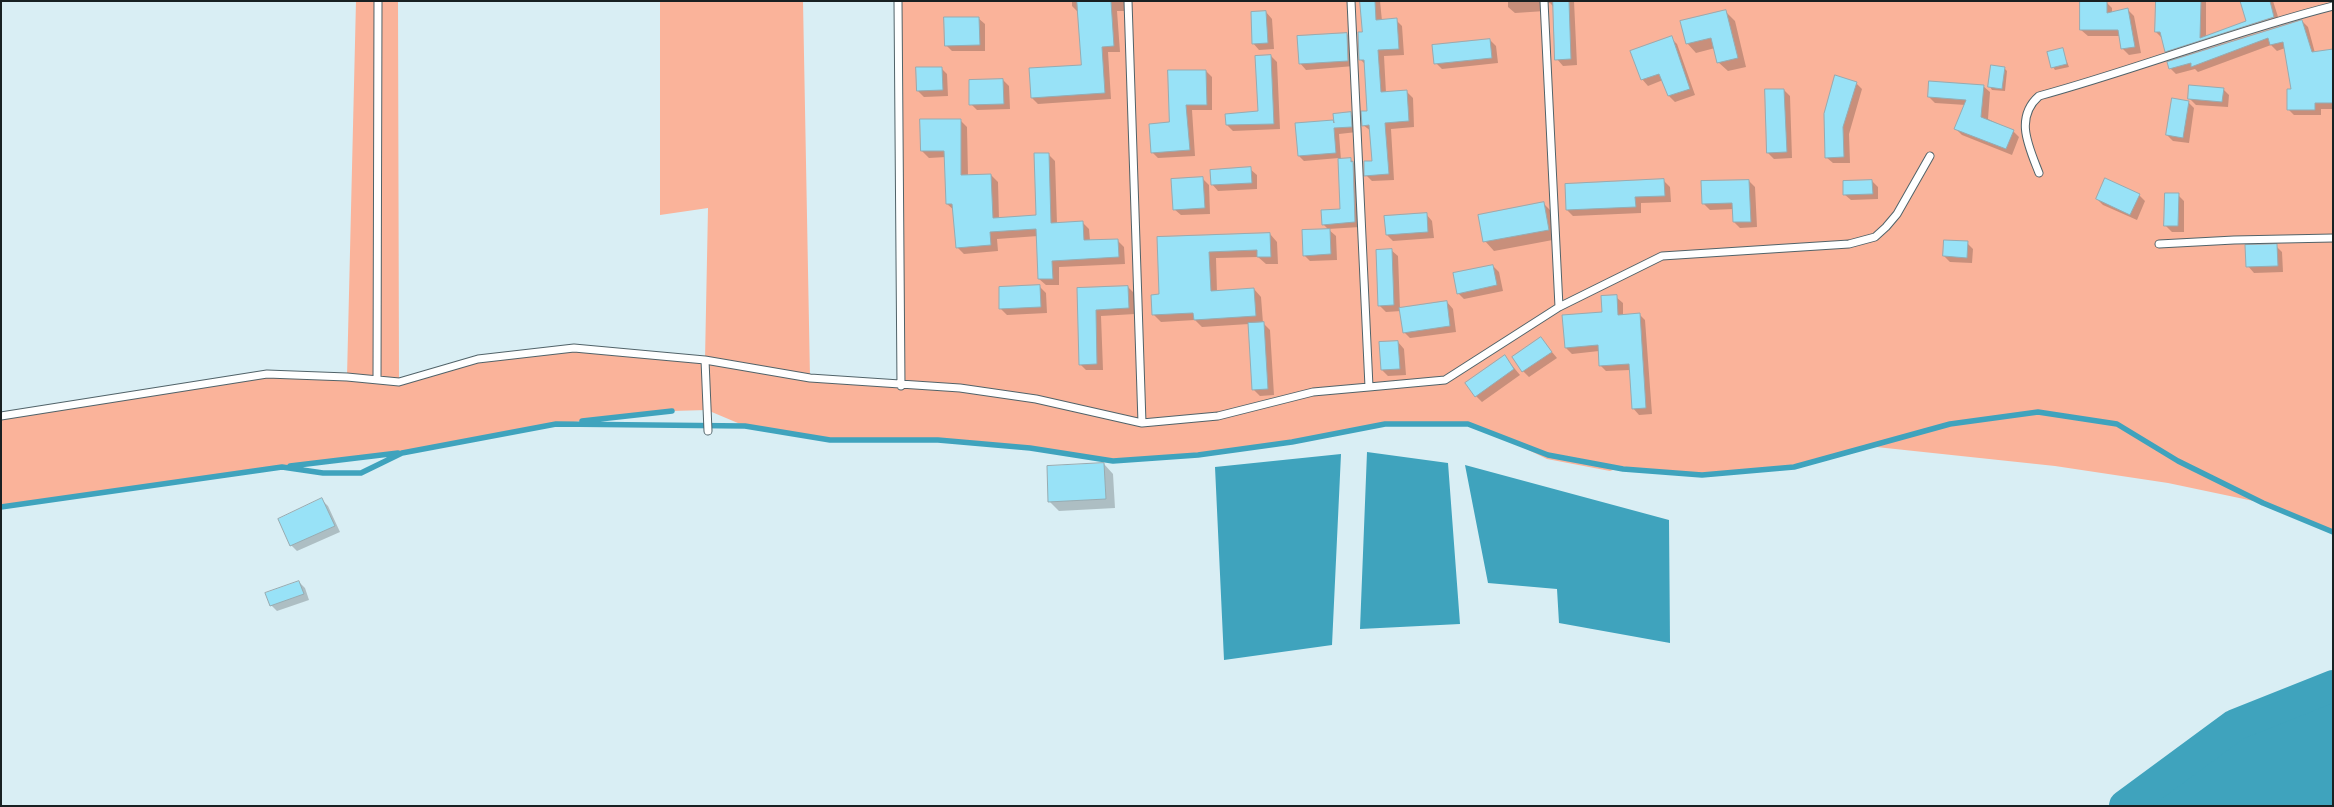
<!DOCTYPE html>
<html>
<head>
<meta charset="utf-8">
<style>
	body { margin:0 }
	#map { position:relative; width:2334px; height:807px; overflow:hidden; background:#d9eef4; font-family:"Alegreya Sans",sans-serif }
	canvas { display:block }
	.frame { position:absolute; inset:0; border:2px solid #182022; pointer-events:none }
</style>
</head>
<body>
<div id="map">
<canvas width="2334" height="807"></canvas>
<div class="frame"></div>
</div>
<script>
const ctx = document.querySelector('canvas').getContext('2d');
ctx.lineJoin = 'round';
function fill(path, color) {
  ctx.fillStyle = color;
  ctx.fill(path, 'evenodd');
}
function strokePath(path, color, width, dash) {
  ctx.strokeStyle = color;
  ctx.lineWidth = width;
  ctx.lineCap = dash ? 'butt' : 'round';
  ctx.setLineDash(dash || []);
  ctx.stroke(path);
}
fill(new Path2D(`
	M356,1H398L399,382L478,359L574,348L705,360L708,208L660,215V1H803L810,378L901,386L898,1H2333V532L2263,503L2168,483L2055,466L1867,446L1794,467L1702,475L1618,468L1610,471L1547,459L1508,440L1468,424H1385L1292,442L1198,455L1113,461L1030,448L938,440H830L745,426L707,410L672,411L556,424L402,453L282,467L1,507V416L267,374L347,377Z`), '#fab39a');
fill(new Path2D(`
	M1367,452L1448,463L1460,624L1360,629Z
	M1341,454L1332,645L1224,660L1215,467Z
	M1465,465L1669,520L1670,643L1559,623L1557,589L1488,583Z
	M2333,677V806H2125L2312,689Z`), '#3fa3bd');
fill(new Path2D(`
	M1072,1H1124L1125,11H1117L1120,52H1108L1111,99L1038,104L1032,98L1082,66L1079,13L1072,6Z
	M1362,1H1380L1382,21L1396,20L1402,26L1404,55L1384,56L1386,93L1406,91L1413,98L1414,127L1391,129L1394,180L1372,181L1366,175L1373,162L1371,131L1363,125L1369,112L1366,65L1360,59L1364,33Z
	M1508,1H1574L1577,65L1563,66L1557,59L1555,8L1550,3L1545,4V11L1515,13L1508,7Z
	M2157,1H2206V38L2248,22L2241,1H2273L2280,23L2172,57L2166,51L2162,38L2156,32Z
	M2106,2L2112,8V13L2128,10L2134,16L2141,53L2129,55L2122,48L2120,36H2088L2081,30Z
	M1266,12L1272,19L1274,49L1259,50L1253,43Z
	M1726,12L1735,21L1746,67L1728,71L1718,62L1715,48L1696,53L1687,43Z
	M978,18L985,24V51H952L946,45Z
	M2302,21L2308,27L2315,53L2333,50V109H2321V115H2294L2288,109L2293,90L2285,48L2277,51L2271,45L2198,72L2195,69L2176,74L2170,68Z
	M1347,34L1353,40L1354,66L1306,70L1300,63Z
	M1671,38L1677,44L1695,95L1675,102L1669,96L1663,80L1648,86L1642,79Z
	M1490,40L1496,46L1498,63L1442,69L1436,63Z
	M2062,49L2069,67L2055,70L2053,67Z
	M1271,56L1277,62L1280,129L1233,131L1227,125L1259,112Z
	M941,68L947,74L948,96L924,97L918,91Z
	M2004,68L2007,71L2005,91L1992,90L1990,87Z
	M1206,71L1212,77V110H1192L1195,156L1158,158L1152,152Z
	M1003,80L1009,86L1010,109L977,110L971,104Z
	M1856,83L1862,89L1849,134L1850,163H1833L1826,157Z
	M1983,86L1990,92L1988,119L2013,131L2019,137L2012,155L1962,135L1956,129L1966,105L1935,103L1929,97Z
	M2223,89L2229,95L2228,107L2196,105L2189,98Z
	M1784,90L1790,96L1792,158L1774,159L1768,153Z
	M2188,102L2194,108L2189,143L2173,141L2167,135Z
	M1350,114L1356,119L1357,132L1339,134L1341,160L1350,159L1355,164L1360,227L1328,229L1336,236L1337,260L1310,261L1304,255L1329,230L1323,224L1342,210L1339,158L1304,161L1299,156L1333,121L1335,123Z
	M960,120L967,127L968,176L991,175L998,182L999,219L1037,216L1048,154L1055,161L1057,224L1082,222L1089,229L1090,241L1117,240L1124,247L1125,264L1059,267V285H1046L1039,279L1038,236L997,239L998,251L964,254L957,247L954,210L947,204L946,157L929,158L922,151Z
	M1250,169L1257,175V189L1218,191L1212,184Z
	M1202,178L1209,185L1210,214L1181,215L1174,209Z
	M1664,181L1670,187L1671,202L1641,203V213L1573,216L1567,210Z
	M1749,181L1755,187L1757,227L1740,228L1734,222V209L1710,210L1704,204Z
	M1872,181L1878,187V199L1851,200L1844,194Z
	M2139,195L2145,201L2137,220L2103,205L2097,199Z
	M2178,195L2184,201V232H2172L2166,226Z
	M1544,204L1553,213L1558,239L1494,251L1485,241Z
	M1426,214L1432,221L1434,238L1393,241L1387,235Z
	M1270,234L1277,242L1278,264H1266L1258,257L1216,258L1217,292L1254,289L1261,297L1263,323L1270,330L1274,395L1260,396L1254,390L1249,324L1202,327L1195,320L1161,322L1153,314L1160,296L1158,239Z
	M1967,243L1973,249L1972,263L1950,262L1944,256Z
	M2276,246L2282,252L2283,272L2254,273L2248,266Z
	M1391,250L1398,256L1400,309L1447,302L1453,309L1456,332L1410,338L1404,332L1401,311L1386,312L1379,305Z
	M1493,266L1499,272L1503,291L1464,299L1458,293Z
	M1040,287L1046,293L1047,313L1007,315L1001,309Z
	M1128,287L1134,293L1135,314L1101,316L1103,370H1086L1080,364L1079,290Z
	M1616,297L1623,303V315L1639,314L1645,320L1652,414L1639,415L1633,408L1630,370L1606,371L1600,365L1599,351L1572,354L1566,348L1603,314Z
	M1541,339L1557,358L1529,377L1523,371Z
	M1398,342L1404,349L1406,375L1388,376L1382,370Z
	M1505,357L1520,375L1482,402L1476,396Z
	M1104,464L1113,474L1115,508L1059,511L1050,502Z
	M322,500L328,506L340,532L297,551L291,545Z
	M299,582L305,588L309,600L277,611L271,605Z`), '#0003');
strokePath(new Path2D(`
	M582,421L672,411
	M290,466L398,453
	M1,507L282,467L323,473H361L402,453L556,424L745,426L830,440H938L1030,448L1113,461L1198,455L1292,442L1385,424H1468L1548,455L1623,469L1702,475L1794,467L1950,424L2038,412L2117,424L2178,461L2263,503L2333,532`), '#3fa3bd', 5.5);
strokePath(new Path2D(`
	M2125,806L2235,725L2333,686`), '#3fa3bd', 32);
const building = new Path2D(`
	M1077,1H1111L1114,46L1102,47L1105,93L1031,98L1029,68L1081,65Z
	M1360,1H1375L1376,20L1397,18L1399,49L1378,50L1381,92L1407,90L1409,121L1385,123L1389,174L1364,176V161H1372L1369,125L1362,126L1361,111H1367L1364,60H1359L1358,32H1362Z
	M1553,1H1569L1571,59L1555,60Z
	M2080,1H2107V13L2128,8L2135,47L2121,49L2118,30H2080Z
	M2156,1H2201L2200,38L2246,21L2240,1H2270L2274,17L2165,52L2160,32H2155Z
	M1726,10L1738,58L1717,63L1711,38L1686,44L1680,21Z
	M1266,11L1268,43L1252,44L1251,12Z
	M944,17H979L980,45L945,46Z
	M2302,20L2312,52L2333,49V103H2315V110H2287V89H2291L2283,42L2270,45L2268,38L2191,67V63L2169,69L2167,62Z
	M1347,33L1348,61L1299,64L1297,36Z
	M1672,36L1690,89L1668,96L1659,74L1641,80L1630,51Z
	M1490,39L1492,58L1434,64L1432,45Z
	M2063,48L2067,64L2051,68L2047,52Z
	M1271,55L1274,124L1226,125L1225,114L1258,111L1255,56Z
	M1991,65L2005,67L2002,89L1988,87Z
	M916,67H942L943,90L917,91Z
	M1168,70H1206L1207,105H1186L1190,150L1151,153L1149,124L1169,122Z
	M1835,75L1857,82L1843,127L1844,157L1825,158L1824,114Z
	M1003,79L1004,104L969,105V80Z
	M1929,81L1984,85L1981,117L2014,130L2006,149L1954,129L1966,100L1928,97Z
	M2189,85L2224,88L2222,102L2188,99Z
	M1765,89H1784L1787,152L1767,153Z
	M2172,98L2189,101L2183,138L2166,135Z
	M1351,112L1352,127L1334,128L1336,153L1298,156L1295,123L1333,120L1334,123L1333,114Z
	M920,119H961V175L991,174L993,218L1036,215L1034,153H1049L1051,223L1083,221L1084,240L1118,239L1119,257L1052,261L1053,279H1038L1036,229L990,232L991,245L956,248L952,204H946L944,151H921Z
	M1351,158V162L1353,161L1355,222L1322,225L1321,210L1340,209L1338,159Z
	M1251,167L1252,183L1211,185L1210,170Z
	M1203,177L1205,208L1173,210L1171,179Z
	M2105,178L2140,194L2130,215L2096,199Z
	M1664,179L1665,196L1635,197L1636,207L1566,210L1565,184Z
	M1749,180L1751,222H1733L1732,203L1702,204L1701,181Z
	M1872,180L1873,194L1843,195V181Z
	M2165,193H2179L2178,226H2164Z
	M1544,202L1549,230L1483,242L1478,215Z
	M1427,213L1428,232L1386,235L1384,216Z
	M1330,229L1331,254L1303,256L1302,230Z
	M1270,233L1271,257H1257V250L1209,252L1211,291L1254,288L1256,316L1194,320L1193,313L1152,315L1151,295L1159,294L1157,237Z
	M1944,240L1968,241L1967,258L1943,256Z
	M2277,244L2278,266L2246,267L2245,245Z
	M1392,249L1394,305L1378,306L1376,250Z
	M1493,265L1497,285L1457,294L1453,273Z
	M1040,285L1041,307L999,309V287Z
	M1128,286L1129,308L1096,310L1097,364L1079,365L1077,288Z
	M1617,295L1618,315L1640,313L1646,408L1632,409L1629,364L1599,366L1598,345L1565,348L1562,315L1602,312L1601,296Z
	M1447,301L1450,326L1403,333L1399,308Z
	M1264,322L1268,389L1252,390L1248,323Z
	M1541,337L1552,352L1522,372L1512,357Z
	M1398,341L1400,369L1381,370L1379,342Z
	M1505,355L1514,369L1475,397L1465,383Z
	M1104,463L1106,499L1048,502L1047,466Z
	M322,498L335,526L290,546L278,519Z
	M299,581L304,594L270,606L265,593Z`);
fill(building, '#98e2f7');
strokePath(building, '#97abb1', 1);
const service = new Path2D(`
	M898,1L901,386
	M1351,1L1369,387L1445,380L1559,307L1662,256L1849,244L1875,237L1886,227L1897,214L1930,156
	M1544,1L1559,307
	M2039,173C2029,147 2014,118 2039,96C2138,69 2234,31 2333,6
	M2159,244L2234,240L2333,238
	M705,360L708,431
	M377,380L378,1
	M1,416L267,374L347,377L399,382L478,359L574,348L705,360L810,378L960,388L1036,399L1142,423L1128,1
	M1142,423L1218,416L1313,392L1369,387`);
strokePath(service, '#516369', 9);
strokePath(service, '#fff', 7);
</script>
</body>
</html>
